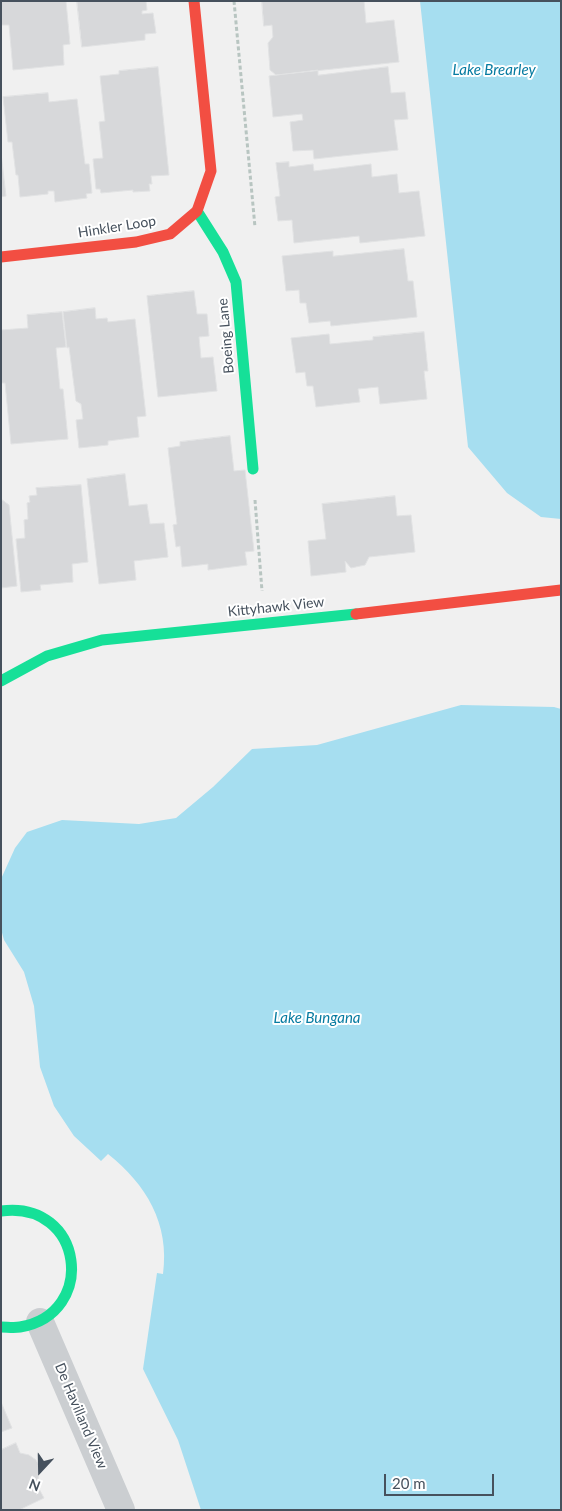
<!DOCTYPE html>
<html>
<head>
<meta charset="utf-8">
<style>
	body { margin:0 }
	#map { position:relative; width:562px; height:1511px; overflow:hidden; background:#f0f0f0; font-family:Lato,sans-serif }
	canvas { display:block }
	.frame { position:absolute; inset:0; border:2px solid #46515d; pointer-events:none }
	.north { position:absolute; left:15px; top:1446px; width:50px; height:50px; -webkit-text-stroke:4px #fff; paint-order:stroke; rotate:201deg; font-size:14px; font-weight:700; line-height:20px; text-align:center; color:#46515d }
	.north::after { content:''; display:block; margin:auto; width:18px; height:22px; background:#46515d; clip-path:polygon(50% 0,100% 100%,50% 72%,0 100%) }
	.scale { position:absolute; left:384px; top:1474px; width:110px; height:22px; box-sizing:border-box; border:2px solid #46515d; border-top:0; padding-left:6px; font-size:15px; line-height:18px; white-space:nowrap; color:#46515d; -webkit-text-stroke:4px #fff; paint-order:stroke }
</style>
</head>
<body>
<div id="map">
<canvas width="562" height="1511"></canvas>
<div class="frame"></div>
<div class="north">N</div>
<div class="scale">20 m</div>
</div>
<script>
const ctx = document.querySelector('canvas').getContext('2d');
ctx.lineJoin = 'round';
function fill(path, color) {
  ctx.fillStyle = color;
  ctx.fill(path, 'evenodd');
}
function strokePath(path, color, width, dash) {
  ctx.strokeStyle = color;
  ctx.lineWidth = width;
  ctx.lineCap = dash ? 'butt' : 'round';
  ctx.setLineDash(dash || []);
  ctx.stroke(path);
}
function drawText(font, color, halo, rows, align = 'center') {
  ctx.font = font + ' Lato,sans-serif';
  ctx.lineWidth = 4;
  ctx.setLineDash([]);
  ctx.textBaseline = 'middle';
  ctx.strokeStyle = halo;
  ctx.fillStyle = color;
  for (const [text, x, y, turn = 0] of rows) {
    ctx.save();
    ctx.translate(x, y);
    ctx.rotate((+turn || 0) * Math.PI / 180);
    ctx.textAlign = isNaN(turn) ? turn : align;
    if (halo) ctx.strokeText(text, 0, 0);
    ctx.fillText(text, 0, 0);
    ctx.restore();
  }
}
fill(new Path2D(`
	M420,1H561V519L541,517L507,493L468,447Z
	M461,705L554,707L561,709V1510H201L178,1440L143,1369L157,1273L163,1274C170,1224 146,1184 108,1154L101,1161L74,1136L54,1106L40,1067L34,1006L24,972L4,940L1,929V879L15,848L27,832L62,820L139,824L176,818L213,787L252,749L317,745Z`), '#a6def0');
const building = new Path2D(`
	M1,1H66L70,44L63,45L64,65L13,70L9,25H1Z
	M77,1H146L147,10L142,11V14L153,13L156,33L145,34V40L82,47Z
	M262,1H364L366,23L394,20L399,62L276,75L270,70L268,43L273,37L272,25L264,26Z
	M158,67L169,175L151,176L152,184H149L150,191L133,192V190L101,193L100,189H96L93,159L103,158L99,122L105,121L100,76L119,74V71Z
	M388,67L391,93L405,92L408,119L394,120L398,150L314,159L313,150L293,151L290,122L303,120L302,114L273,117L269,76L318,70V75Z
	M48,93L49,102L77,99L85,164H89L92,193L86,194L87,198L55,202L54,191H48V194L20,197L18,175H16L12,142H8L3,97Z
	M1,153L6,196L1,197Z
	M289,162V167L313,164L314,171L371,164L372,177L397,174L399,193L419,191L425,236L360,243L359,236L294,243L292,220L278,221L275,197L280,196L276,163Z
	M404,249L408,281H413L417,317L331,326L330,321L309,323L306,303H300L299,290L286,291L282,256L333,251V256Z
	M194,291L197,314H207L209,336L199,337L201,358L213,357L217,391L158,397L147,296Z
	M95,308L96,319L107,318L108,322L135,319L146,416L137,417L139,437L108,441V445L79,448L76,420L83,419L81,404L76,401L69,347L67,348L63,312Z
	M62,312L66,347L56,348L60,389H63L68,439L11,444L5,383H1V330L28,328L27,315Z
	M424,332L428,371H424L427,399L380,404L378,387L358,389L360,402L316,407L313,386H307L305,372L296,373L291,338L329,334L330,344L373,340V337Z
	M230,436L234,471L245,470L254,551L245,552L247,565L208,570V564L182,567L180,546L176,547L173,525L177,524L168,448L180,446V442Z
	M125,474L129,506L147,504L150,524L164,523L168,557L134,561L136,580L99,584L87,479Z
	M81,485L88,562L72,564L73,582L40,585L41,590L21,592L16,539L25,538L24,520L28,519L27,503L30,502L29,496L37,495L36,488Z
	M395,496L397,516L411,515L415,552L369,557L365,565L351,568L345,561L346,572L311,576L308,541L326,539L322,504Z
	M1,499L9,505L17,586L1,588Z
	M1,1402L12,1428L1,1432Z
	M16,1443L20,1453L29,1455L36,1460L40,1467L37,1485L44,1498L19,1510H1V1450Z`);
fill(building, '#d7d8da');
strokePath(building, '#e1e2e3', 1);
strokePath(new Path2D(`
	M234,1L255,227
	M255,500L262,591`), '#b8c5c1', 3, [4, 2.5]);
strokePath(new Path2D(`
	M40,1322L121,1510`), '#cbced1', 28);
strokePath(new Path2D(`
	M197,211L223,252L236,282L253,469
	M1,681L47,656L102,640L356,614
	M1,1211C84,1200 98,1314 20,1327C14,1328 7,1327 1,1327`), '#16e098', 11);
strokePath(new Path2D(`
	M1,257L136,242L170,234L197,211L211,171L194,1
	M356,614L561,590`), '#f24e42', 11);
drawText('14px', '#46515d', '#fff', [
	["Hinkler Loop",117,227,-9],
	["Boeing Lane",226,336,-95],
	["Kittyhawk View",276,607,-6],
	["De Havilland View",81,1416,67]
]);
drawText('italic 15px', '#067ba1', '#fff', [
	["Lake Brearley",494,70],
	["Lake Bungana",317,1018]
]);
</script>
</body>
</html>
